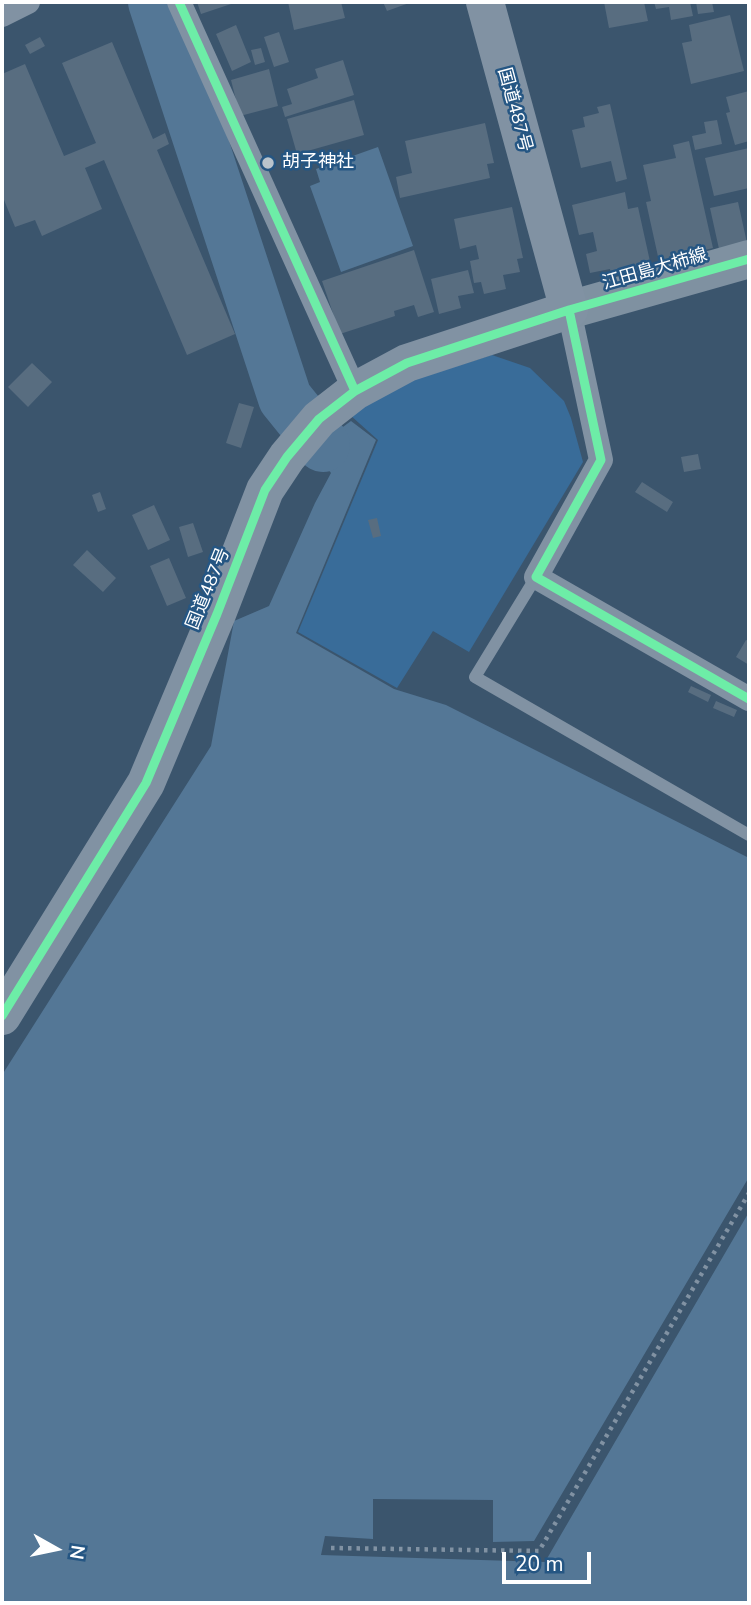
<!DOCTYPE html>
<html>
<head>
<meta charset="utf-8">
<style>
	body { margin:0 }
	#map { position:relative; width:751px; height:1605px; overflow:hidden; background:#3b556d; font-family:"Nunito Sans",sans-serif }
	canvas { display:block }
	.frame { position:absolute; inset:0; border:4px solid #fff; pointer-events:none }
	.north { position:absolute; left:21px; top:1514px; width:70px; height:70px; -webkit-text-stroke:5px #255683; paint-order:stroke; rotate:99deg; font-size:19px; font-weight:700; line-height:28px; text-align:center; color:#fff }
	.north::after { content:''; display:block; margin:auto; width:24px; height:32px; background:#fff; clip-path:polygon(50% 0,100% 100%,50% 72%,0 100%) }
	.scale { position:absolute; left:502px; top:1552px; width:89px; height:32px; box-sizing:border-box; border:4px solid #fff; border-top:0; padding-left:9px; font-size:21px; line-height:24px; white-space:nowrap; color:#fff; -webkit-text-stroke:5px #255683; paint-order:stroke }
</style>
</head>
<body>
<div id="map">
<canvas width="751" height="1605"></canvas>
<div class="frame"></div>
<div class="north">N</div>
<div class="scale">20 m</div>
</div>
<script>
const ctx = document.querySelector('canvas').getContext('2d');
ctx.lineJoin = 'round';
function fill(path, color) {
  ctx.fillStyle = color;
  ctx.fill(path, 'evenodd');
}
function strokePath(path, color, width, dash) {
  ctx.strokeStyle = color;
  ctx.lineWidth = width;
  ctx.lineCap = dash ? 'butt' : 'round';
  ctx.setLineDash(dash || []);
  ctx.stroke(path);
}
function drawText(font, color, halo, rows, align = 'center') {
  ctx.font = font + ' "Nunito Sans","Noto Sans JP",sans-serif';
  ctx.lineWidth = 5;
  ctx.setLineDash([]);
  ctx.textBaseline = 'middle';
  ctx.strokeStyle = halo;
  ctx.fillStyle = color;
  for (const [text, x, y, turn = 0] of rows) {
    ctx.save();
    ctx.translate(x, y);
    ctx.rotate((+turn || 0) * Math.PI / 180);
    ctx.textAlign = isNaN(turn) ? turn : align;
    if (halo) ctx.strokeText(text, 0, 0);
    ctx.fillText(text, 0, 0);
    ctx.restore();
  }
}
fill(new Path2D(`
	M492,355L530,368L564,401L571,418L583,462L469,652L433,631L397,688L298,632L378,440L350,415L374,392Z`), '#396c99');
fill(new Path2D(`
	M378,147L413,246L341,272L310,186L320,182L316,169Z
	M351,421L376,440L296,633L394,689L446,705L749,858V1603H2V1075L211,746L234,621L269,606L315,503L331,473L316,453L332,435Z`), '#547796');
fill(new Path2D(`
	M749,1177V1212L545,1562L321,1555L325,1536L373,1539V1499L493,1500V1542L534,1541Z`), '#3b556d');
strokePath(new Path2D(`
	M155,2L285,398L323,445`), '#547796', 54);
fill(new Path2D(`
	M197,2H237L201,14Z
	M288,2H341L345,18L294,30Z
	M383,2H412L387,11Z
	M604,2H644L648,21L609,28Z
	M654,2H690L693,16L671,20L669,7L656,9Z
	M696,2H712L714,12L698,14Z
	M730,15L744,71L691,84L682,43L692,41L689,25Z
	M236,25L251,62L232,71L216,34Z
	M279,32L289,62L274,67L264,37Z
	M40,37L45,46L30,54L25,45Z
	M112,42L153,139L165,133L169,144L157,150L235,334L187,355L104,160L85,168L102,209L42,236L35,220L15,227L2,195V74L25,64L64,156L96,143L62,63Z
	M261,48L265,62L255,65L251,50Z
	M343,60L354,95L285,117L282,107L292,104L287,89L318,78L315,69Z
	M269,69L278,106L240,116L231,80Z
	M749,91V141L735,145L726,113L730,112L726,97Z
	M354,100L364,135L297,154L287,119Z
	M610,104L627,179L616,182L611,161L581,168L572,130L585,127L583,117L599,113L597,107Z
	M717,120L722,144L695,150L692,136L706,133L704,122Z
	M485,123L494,163L487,164L490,178L400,198L396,177L412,173L405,141Z
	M689,141L713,248L659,261L646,202L651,201L643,165L676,158L673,145Z
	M749,148V188L714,196L705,158Z
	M625,192L628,209L638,207L651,266L611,276L610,269L590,273L586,254L597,251L593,232L579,235L572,205Z
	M738,202L747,243L719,249L710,208Z
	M512,207L523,258L517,259L520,272L503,275L506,289L484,294L481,282L474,283L470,261L479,259L476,245L460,249L454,219Z
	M414,250L434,312L418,317L414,305L394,311L395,316L340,334L322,281Z
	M468,270L474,293L458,296L461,308L439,314L431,279Z
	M32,363L52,382L28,407L8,387Z
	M239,403L254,407L241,448L226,443Z
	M698,454L701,469L684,472L681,457Z
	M642,482L673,502L667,512L635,492Z
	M100,492L106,509L98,512L92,495Z
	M154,505L170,540L148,550L132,515Z
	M377,518L381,536L373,538L368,520Z
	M193,523L203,552L188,557L179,527Z
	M87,550L116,578L103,592L73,565Z
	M169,558L186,598L167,606L150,566Z
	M746,640L749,641V665L736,657Z
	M691,686L711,695L708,702L688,692Z
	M716,701L737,710L734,717L713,708Z`), '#586d80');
strokePath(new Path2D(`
	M331,1548L539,1551L749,1193`), '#8192a3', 4.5, [3.5, 5]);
strokePath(new Path2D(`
	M536,577L475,677L749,835`), '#8192a3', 12);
strokePath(new Path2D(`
	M179,2L355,391
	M2,15L28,2
	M569,310L601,460L536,577L749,699`), '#8192a3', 24);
strokePath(new Path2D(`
	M569,310L749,259`), '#7f91a1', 38);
strokePath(new Path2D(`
	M2,1016L146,783L217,614L265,490L287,457L319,419L355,391L407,363L569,310L485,2`), '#8192a3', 38);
strokePath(new Path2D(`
	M179,2L355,391
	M569,310L601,460L536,577L749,699
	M2,1016L146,783L217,614L265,490L287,457L319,419L355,391L407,363L569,310L749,259`), '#6deda7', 9);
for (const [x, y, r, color] of [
	[268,163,7,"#bac4cc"]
]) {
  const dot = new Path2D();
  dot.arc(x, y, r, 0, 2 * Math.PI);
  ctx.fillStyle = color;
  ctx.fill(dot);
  strokePath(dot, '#255683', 2.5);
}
drawText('18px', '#fff', '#255683', [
	["国道487号",514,110,75],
	["江田島大柿線",655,270,-16],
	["国道487号",209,589,-68]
]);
drawText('18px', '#fff', '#255683', [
	["胡子神社",282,163]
], 'left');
</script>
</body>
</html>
